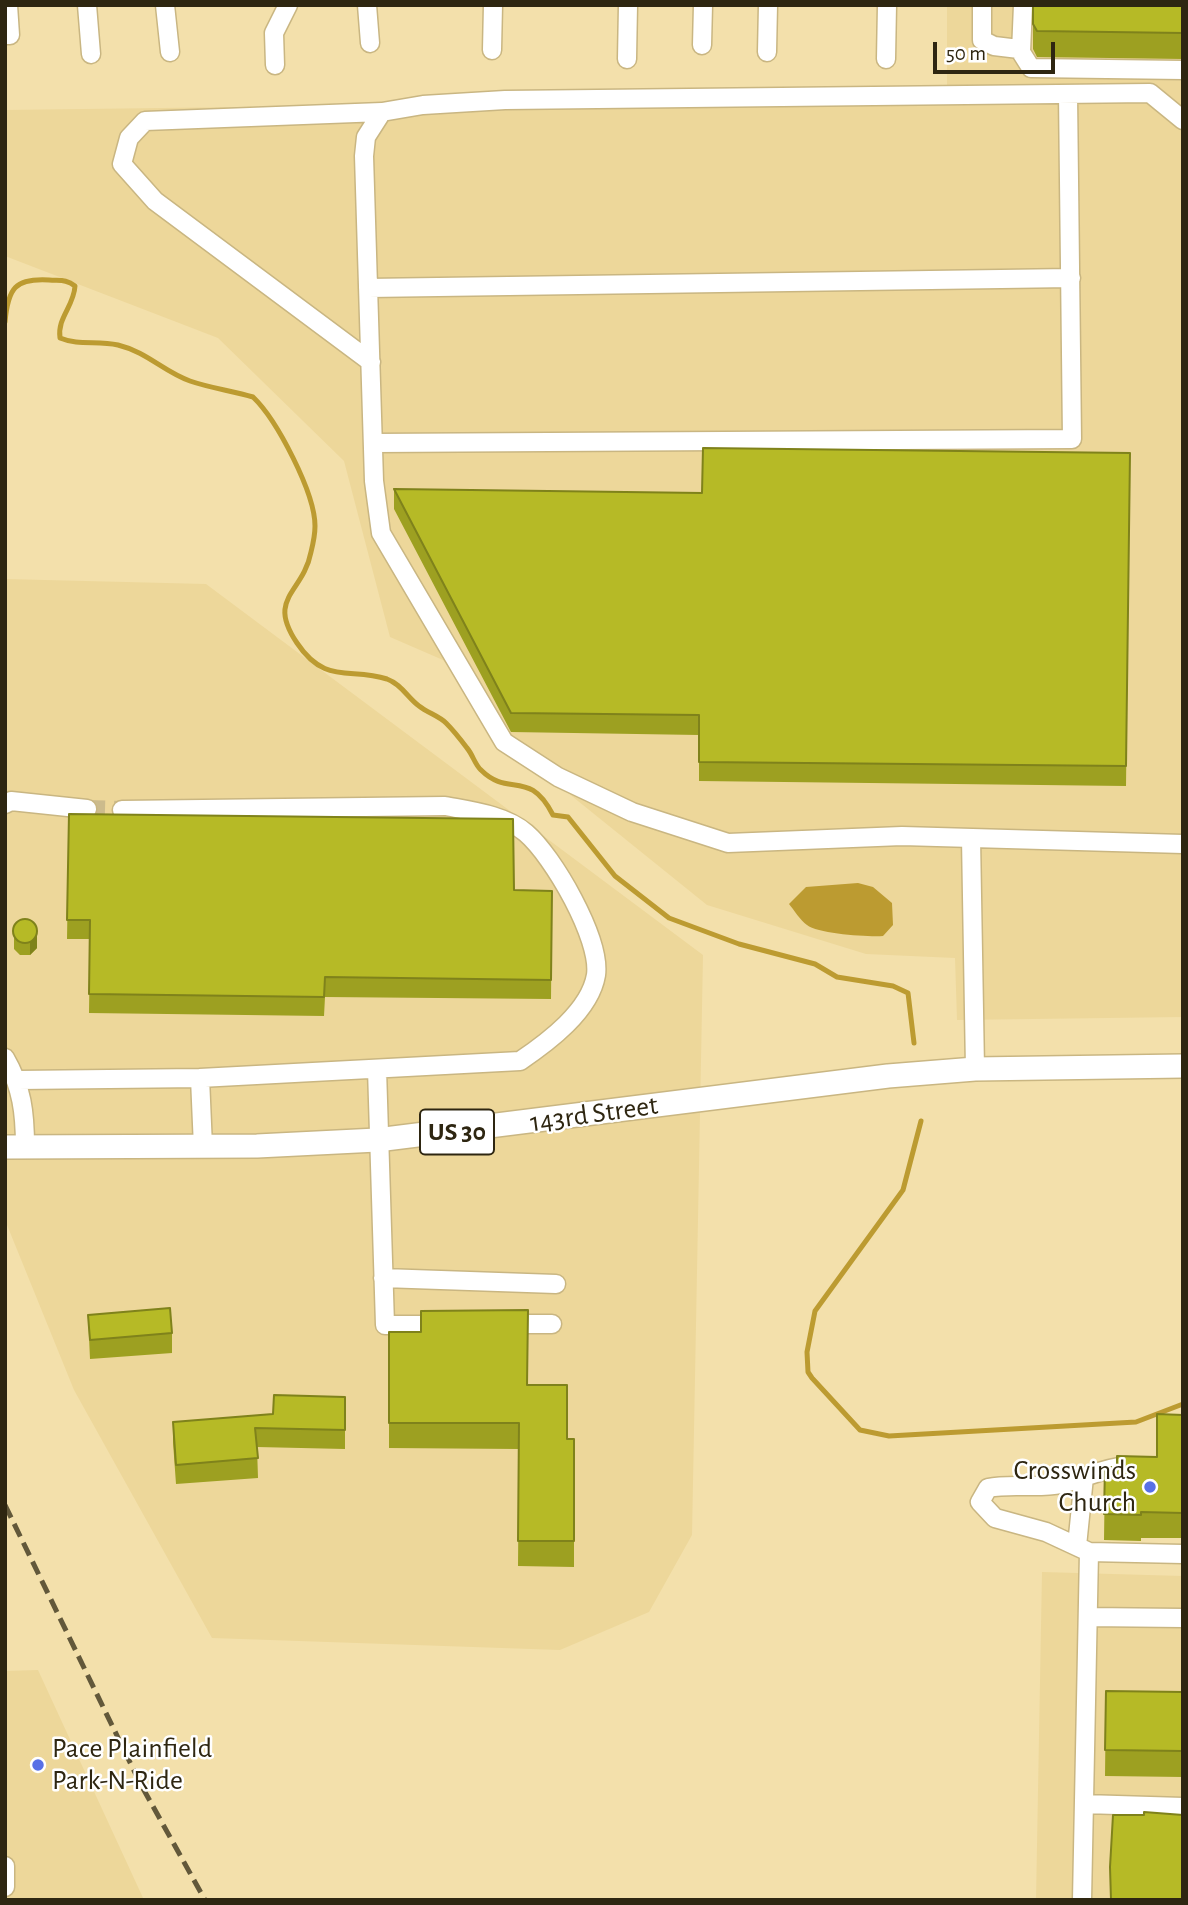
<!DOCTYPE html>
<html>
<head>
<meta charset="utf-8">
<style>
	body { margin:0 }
	#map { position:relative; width:1188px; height:1905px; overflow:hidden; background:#f3e0ab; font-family:"Alegreya Sans",sans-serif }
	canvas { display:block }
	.frame { position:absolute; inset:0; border:7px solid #2e2611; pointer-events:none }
	.scale { position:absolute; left:933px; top:42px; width:122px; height:32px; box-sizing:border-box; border:4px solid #2e2611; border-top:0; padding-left:9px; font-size:21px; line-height:24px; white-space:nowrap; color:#2e2611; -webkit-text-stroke:5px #fff; paint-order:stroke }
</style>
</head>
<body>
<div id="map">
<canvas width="1188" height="1905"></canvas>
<div class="frame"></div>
<div class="scale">50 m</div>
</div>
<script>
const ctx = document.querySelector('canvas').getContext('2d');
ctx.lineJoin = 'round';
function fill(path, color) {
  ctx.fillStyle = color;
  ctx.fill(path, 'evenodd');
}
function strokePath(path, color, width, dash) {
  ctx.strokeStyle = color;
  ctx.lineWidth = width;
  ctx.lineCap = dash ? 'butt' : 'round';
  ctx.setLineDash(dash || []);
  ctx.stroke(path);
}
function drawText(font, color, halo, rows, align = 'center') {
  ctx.font = font + ' "Alegreya Sans",sans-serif';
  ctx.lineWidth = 5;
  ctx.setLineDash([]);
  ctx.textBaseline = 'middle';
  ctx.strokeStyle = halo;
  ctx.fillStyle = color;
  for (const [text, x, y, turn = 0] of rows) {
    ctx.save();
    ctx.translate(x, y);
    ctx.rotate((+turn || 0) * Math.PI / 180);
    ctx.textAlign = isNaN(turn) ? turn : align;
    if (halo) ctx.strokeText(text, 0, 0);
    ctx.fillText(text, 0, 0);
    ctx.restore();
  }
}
fill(new Path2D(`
	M947,5H1183V1017L957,1020L955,958L866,954L707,905L542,772L443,660L390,637L344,461L218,338L5,256V110L947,98Z
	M5,579L206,584L703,955L692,1535L649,1612L560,1650L212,1638L74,1390L5,1220Z
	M1042,1572L1183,1576V1900H1036Z
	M38,1670L144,1900H5V1671Z`), '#edd79a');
fill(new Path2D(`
	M858,883L873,887L892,903L893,925L883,936C868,937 818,934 807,925C800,920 794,910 789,904L806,887Z`), '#bc9b31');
strokePath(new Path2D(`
	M5,322C8,288 15,278 49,280C60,281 66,279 75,286C74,306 57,318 60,338C79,346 98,340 118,345C147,352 164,372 190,381C210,388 233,391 253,397C277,420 315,493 315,526C315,534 313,544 311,552C303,594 266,597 297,643C325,685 350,667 387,679C401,684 408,698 419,706C428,713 439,716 446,723C454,731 461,740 467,748C473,755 475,765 481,770C509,798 529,768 553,815L568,817L615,876L669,918L739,944L815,964L837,977L893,986L908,993L914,1043
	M921,1121L903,1190L815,1311L807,1352L808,1372L812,1378L860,1430L889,1436L1136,1422L1183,1404`), '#bc9b31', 5);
strokePath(new Path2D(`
	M87,809L122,810`), '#ccbb8c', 18, [18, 9]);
const minor = new Path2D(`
	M87,5L91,54
	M165,5L170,52
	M367,5L370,43
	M982,5V40L994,46L1019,49L1031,68L1183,70
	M5,35H10L8,5
	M702,45L703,5
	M492,50L493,5
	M767,52L768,5
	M1021,52L1023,5
	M627,59L628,5
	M886,59L887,5
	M275,65L274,33L288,5
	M1183,120L1150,93L505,100L423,105L382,112L366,137L364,156L374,481L381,533L504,742L558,777L632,812L728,843L902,836L1183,844
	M368,288L1071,278
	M371,362L155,201L122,164L129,138L145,121L382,112
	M375,443L1072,439L1068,94
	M5,804L11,801L87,809
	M122,810L445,806C471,811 505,815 526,833C553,856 601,939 596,975C590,1011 548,1042 520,1061L200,1078
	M971,838L975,1069
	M5,1058C22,1087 25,1113 25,1147
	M377,1069L385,1325H444
	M18,1080L200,1078L203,1147
	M383,1278L556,1284
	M504,1324H552
	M1077,1546L1084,1477
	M1089,1552L1046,1532L995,1518L980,1502L988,1488C1012,1483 1037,1489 1061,1484C1083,1479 1103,1468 1126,1466
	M1088,1617L1183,1618
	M1084,1804L1183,1807
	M5,1866V1887
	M1082,1900L1089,1552L1183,1554`);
const major = new Path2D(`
	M5,1147L257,1146L377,1140L888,1076L975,1069L1183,1066`);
strokePath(minor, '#c9b682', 21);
strokePath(major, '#c9b682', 26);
strokePath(minor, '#fff', 18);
strokePath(major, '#fff', 23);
strokePath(new Path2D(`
	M5,1505L140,1783L205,1900`), '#62583a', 5, [14, 7]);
fill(new Path2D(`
	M1033,5H1183V59L1037,57L1033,49Z
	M1130,453L1126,786L699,781V735L511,732L394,509V489L702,493Z
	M69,814L514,890L552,891L551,999L325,997L324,1016L89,1013L90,939H67Z
	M14,926L37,948L30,955H20L14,949Z
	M88,1315L172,1333V1353L90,1359Z
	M389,1332L567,1439H574V1567L518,1566L519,1449L389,1448Z
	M345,1397V1449L257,1447L258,1478L176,1484L173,1442V1422L273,1414Z
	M1183,1415V1538H1141V1541L1104,1540L1105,1467H1117L1157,1457Z
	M1106,1691L1183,1692V1777L1105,1776Z`), '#9da021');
fill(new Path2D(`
	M37,935V948L30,955V942Z`), '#7f821b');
const building = new Path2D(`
	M1033,5H1183V33L1037,31L1033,24Z
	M703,448L1130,453L1126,766L699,762V715L511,713L394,489L702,493Z
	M69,814L513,819L514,890L552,891L551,980L325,977L324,997L89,994L90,920H67Z
	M13 931a12 12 0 1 1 24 0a12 12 0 1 1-24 0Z
	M170,1308L172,1333L90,1340L88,1315Z
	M528,1310L527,1385H567V1439H574V1541H518L519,1423H389V1332H421V1311Z
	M274,1395L345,1397V1430L255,1428L258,1458L176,1465L173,1422L273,1414Z
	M1157,1414L1183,1415V1513L1141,1512V1515L1104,1514L1105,1467H1117V1456L1157,1457Z
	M1106,1691L1183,1692V1751L1105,1750Z
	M1144,1812L1183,1815V1900H1111L1110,1867L1113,1815H1144Z`);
fill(building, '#b6ba26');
strokePath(building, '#7f821b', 2);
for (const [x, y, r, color] of [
	[1150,1487,7,"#5870e6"],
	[38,1765,7,"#5870e6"]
]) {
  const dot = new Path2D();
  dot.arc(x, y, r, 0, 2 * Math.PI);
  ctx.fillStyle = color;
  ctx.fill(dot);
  strokePath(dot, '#fff', 2.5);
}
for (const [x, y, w] of [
	[457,1132,74]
]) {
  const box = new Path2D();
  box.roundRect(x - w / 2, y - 22.5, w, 45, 5);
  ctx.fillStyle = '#fff';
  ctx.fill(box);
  strokePath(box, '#2e2611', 2);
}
drawText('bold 26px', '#2e2611', null, [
	["US 30",457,1132]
]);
drawText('28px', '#2e2611', '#fff', [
	["143rd Street",594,1114,-8]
]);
drawText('28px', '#2e2611', '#fff', [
	["Crosswinds",1136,1471],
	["Church",1136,1503],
	["Pace Plainfield",52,1749,"left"],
	["Park-N-Ride",52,1781,"left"]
], 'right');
</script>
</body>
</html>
